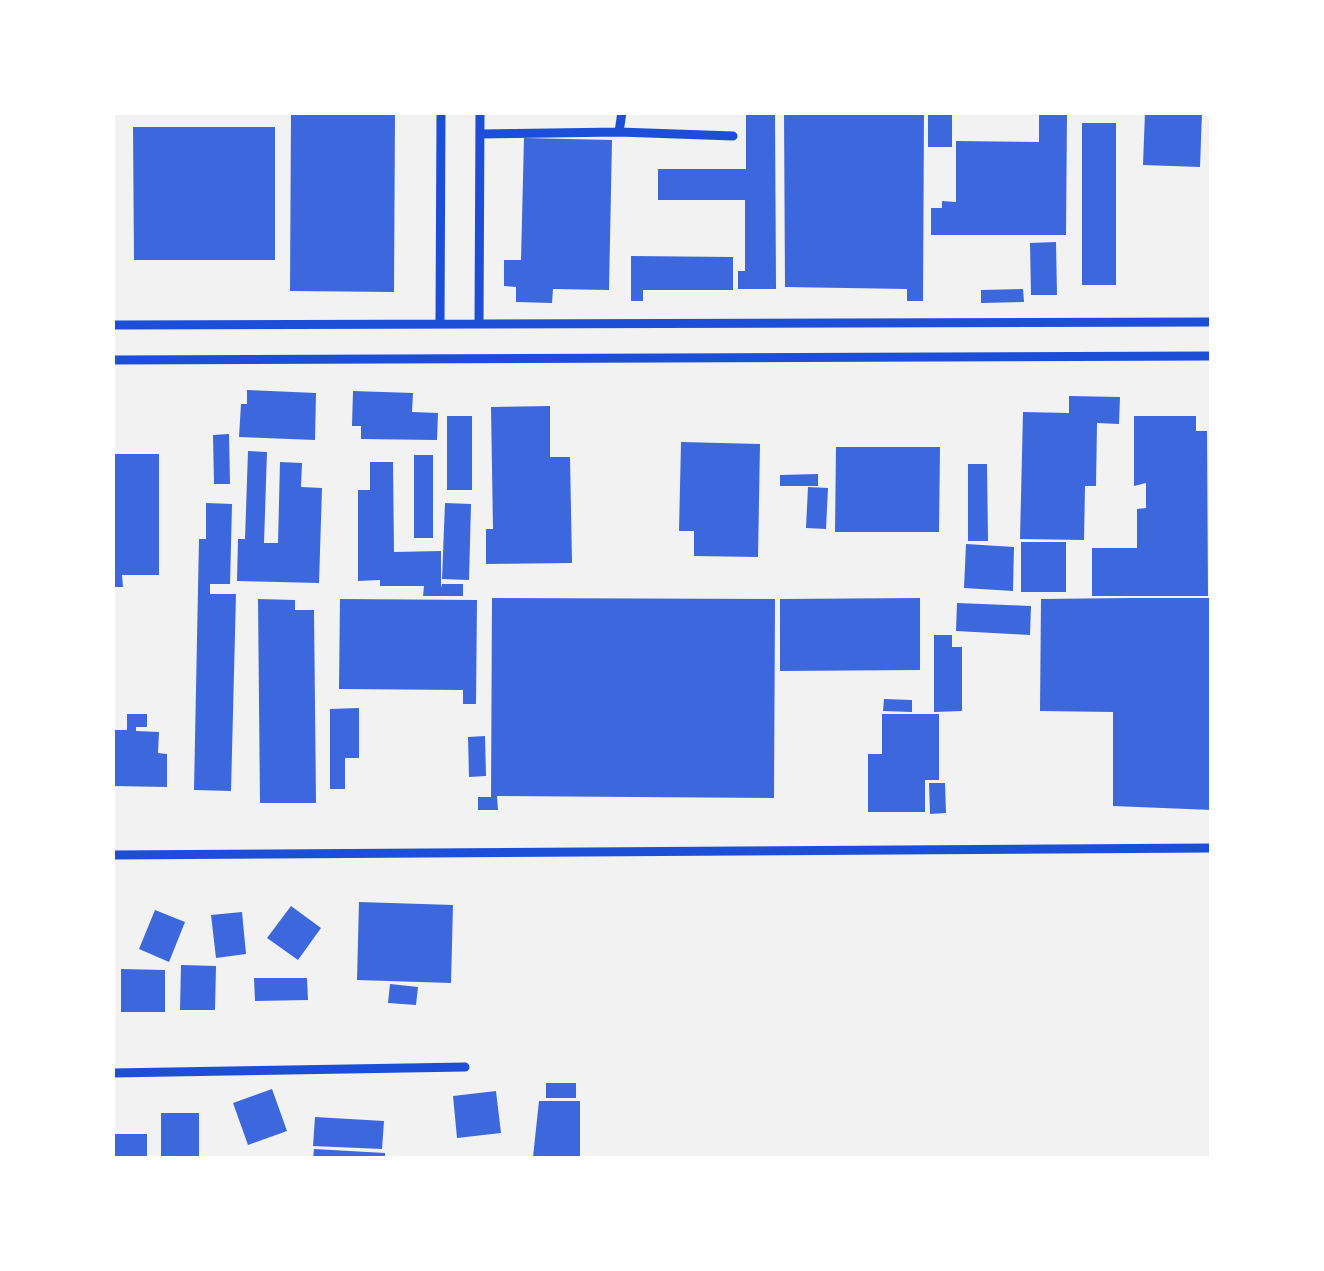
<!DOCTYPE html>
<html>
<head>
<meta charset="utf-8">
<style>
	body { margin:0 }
	#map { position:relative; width:1324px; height:1271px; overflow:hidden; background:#f2f2f2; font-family:Barlow,sans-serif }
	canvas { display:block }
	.frame { position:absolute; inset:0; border:115px solid #fff; pointer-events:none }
</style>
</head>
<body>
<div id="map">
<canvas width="1324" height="1271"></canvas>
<div class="frame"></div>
</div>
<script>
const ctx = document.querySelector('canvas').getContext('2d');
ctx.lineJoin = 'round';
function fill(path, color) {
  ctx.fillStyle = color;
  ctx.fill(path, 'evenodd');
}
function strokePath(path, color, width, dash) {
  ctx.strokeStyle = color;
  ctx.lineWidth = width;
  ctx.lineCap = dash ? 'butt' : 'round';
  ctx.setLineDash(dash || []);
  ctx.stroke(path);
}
fill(new Path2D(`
	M291,112H395L394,292L290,291Z
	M746,112H775L776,289H738V271H745V200H658V169H746Z
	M784,112H924L923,301H907V289L785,287Z
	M928,112H952V147H928Z
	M1039,112H1067L1066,235H931V208H942V201L956,202V141L1039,142Z
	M1145,112L1202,113L1200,167L1143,165Z
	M1082,123H1116V285H1082Z
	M133,127H275V260H134Z
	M524,138L612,140L609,290L553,289L552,303L516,302V287L504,286V260H521Z
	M1056,242L1057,295H1031L1030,243Z
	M631,256L733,257V290H643V301H631Z
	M1023,289L1024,302L981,303V290Z
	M247,390L316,393L315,440L239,437L241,404H247Z
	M353,391L413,393L412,412L438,413L437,440L361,439V426H352Z
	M1069,396L1120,397L1119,424L1097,423L1096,486H1085L1084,540L1020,539L1023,412L1069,413Z
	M550,406V457H570L572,563L486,564V529H493L491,407Z
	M447,416H472V490H447Z
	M1134,416H1196V431H1207L1208,596H1092V548H1137V509L1146,508V483L1134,486Z
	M229,434L230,484H214L213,435Z
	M681,442L760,444L758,557L694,556V531H679Z
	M836,447H940L939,532H835Z
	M248,451L267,452L264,543H278L280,462L302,463L301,487L322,488L319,583L237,581L238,539H245Z
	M112,454H159V575H122L123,587H112Z
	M414,455H433V538H414Z
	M370,462H393L394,552L441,551V588L442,584H463V596H423L424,586H380V580L358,581V490H370Z
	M968,464H987L988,541H968Z
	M818,474V486H780V475Z
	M808,487L828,488L826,529L806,528Z
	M206,503L232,504L230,584H210V594H236L231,791L194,790L199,539H206Z
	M445,503L471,504L469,580L442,579Z
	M1021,542H1066V592H1021Z
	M966,544L1014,547L1013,591L964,588Z
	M492,598L775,599L774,798L497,796L498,810H478V797H491Z
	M920,598V670L780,671V599Z
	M1129,598H1212V810L1113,806V712L1040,711L1041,599Z
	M258,599L295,600V610H314L316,803H260Z
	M340,599L477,600L476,704H463V690L339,689Z
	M957,603L1031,606L1030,635L956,631Z
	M934,635H952V647H962V711L934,712Z
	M884,699L912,700V712L883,711Z
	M359,708V758H345V789H330V709Z
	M127,714H147V727H136V731L159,732L158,753L167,754V787L112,786V730H127Z
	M882,714H939V780H925V812H868V754H882Z
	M485,736L486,776L469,777L468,737Z
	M929,783H945L946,813L930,814Z
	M359,902L453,905L451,983L357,980Z
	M291,906L321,928L298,960L267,938Z
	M155,910L185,922L169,962L139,949Z
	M242,912L246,954L216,958L211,915Z
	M181,965L216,966L215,1010H180Z
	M121,969L165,970V1012H121Z
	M254,978H307L308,1000L255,1001Z
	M390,984L418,987L416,1005L388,1003Z
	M546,1083H576V1098H546Z
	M272,1089L287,1131L248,1145L233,1103Z
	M496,1091L501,1133L457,1138L453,1096Z
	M539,1101H580V1157H533Z
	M161,1113H199V1158H161Z
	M315,1117L384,1121L382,1149L313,1146Z
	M112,1134H147V1158H112Z
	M314,1149L385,1153V1158H313Z`), '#3d67dc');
strokePath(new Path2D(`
	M619,132L733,136
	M480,134L619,132L622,112
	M440,321L441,112
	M479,324L480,112
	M112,325L1212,322
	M112,360L1212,356
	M112,855L1212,848
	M112,1073L465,1067`), '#1d4ed8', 9);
</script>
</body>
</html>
